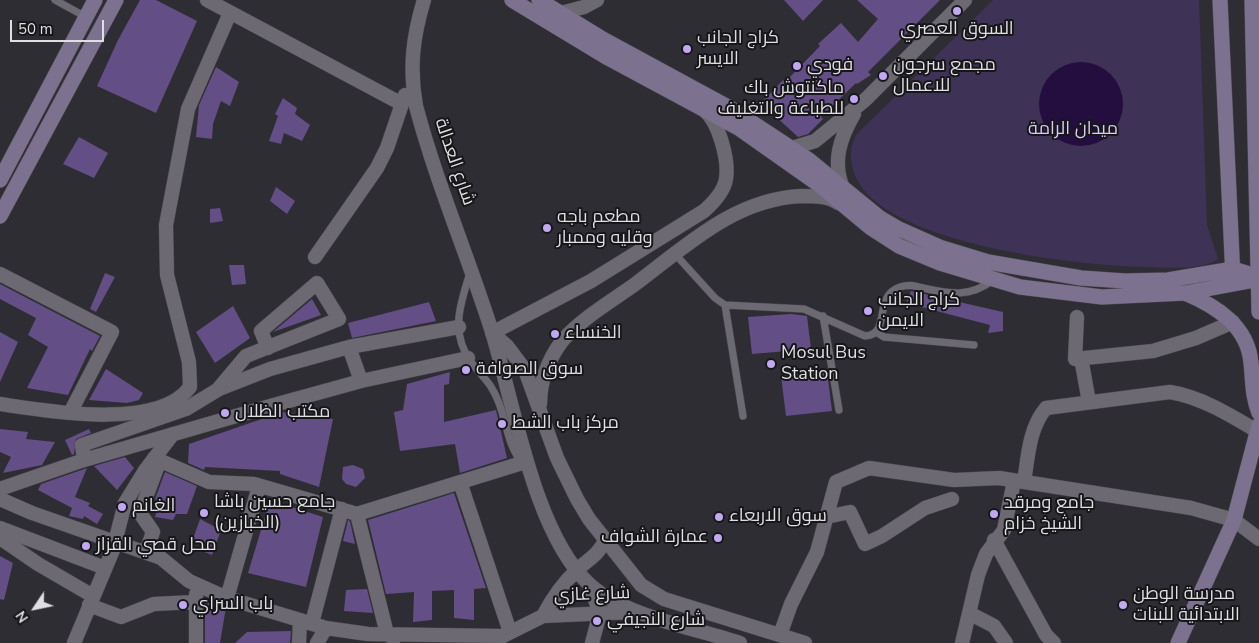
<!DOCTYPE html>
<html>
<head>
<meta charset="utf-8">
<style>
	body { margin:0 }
	#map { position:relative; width:1259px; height:643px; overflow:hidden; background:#2f2d34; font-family:"Nunito Sans",sans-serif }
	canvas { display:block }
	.north { position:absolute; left:10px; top:583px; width:50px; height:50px; -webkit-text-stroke:4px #171619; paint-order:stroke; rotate:236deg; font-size:14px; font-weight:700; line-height:20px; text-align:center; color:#dfdee2 }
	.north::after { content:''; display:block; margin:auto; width:18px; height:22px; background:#dfdee2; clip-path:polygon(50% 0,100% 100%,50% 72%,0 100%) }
	.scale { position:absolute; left:10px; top:20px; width:94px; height:22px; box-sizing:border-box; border:2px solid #dfdee2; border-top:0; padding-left:6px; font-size:15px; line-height:18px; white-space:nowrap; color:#dfdee2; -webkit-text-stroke:4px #171619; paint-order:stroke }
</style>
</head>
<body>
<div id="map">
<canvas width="1259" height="643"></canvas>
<div class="north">N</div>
<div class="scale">50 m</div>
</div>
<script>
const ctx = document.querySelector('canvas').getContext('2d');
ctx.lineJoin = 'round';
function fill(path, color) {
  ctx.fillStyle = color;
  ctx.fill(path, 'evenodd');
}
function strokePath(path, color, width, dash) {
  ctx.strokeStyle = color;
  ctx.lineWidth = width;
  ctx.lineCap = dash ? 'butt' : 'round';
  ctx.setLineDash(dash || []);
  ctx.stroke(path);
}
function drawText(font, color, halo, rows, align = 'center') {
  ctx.font = font + ' "Nunito Sans",Cairo,sans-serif';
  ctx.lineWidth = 4;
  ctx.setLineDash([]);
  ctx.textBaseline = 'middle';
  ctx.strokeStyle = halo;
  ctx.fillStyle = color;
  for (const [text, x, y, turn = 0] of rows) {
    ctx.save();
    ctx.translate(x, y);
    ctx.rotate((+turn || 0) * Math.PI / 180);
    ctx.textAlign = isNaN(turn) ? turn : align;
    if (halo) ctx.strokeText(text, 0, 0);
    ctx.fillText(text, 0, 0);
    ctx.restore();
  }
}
fill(new Path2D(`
	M993,0H1199L1207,225L1218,259C1205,270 1166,268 1148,267C1082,266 882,245 855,175C850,161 849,148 856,135Z`), '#3f3257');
fill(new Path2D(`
	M1039 104a42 42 0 1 1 84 0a42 42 0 1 1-84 0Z`), '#240e40');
fill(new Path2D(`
	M140,0H156L197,21L156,113L97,86L118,40Z
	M784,0H823L803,21Z
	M857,0H940L868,72L871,75L857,84L856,83L821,117L823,119L808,134L798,137L761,103L783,80L785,82L820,46L818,44L841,23L858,42L878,19Z
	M216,67L239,82L230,106L221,101L213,124L212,139L196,137L199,105Z
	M283,98L297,108L295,114L310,125L302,141L284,133L281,144L269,141L278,116L275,114Z
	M79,137L108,153L94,178L63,164Z
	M276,187L295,201L287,214L270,201Z
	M220,208L223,221L210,223V209Z
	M229,265H244L246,284L232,285Z
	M105,273L115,277L96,312L90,309Z
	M0,284L100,336L92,351L90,349L68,395L27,388L48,347L28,335L36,318L0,299Z
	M911,291L1003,312V331L988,333L990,325L906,303Z
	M312,299L321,315L273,332Z
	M429,302L436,321L352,338L348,323Z
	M233,306L250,338L215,363L196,332Z
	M791,314L807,316L811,349L752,354L748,317Z
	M0,332L18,342L0,382Z
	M106,369L143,393L139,400L127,403L89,400Z
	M827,371L832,411L786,416L781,376Z
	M450,372L449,384L444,385V422L496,410L507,458L460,473L455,444L400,451L394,412L403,410L407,384Z
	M282,412L333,419L319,487L280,474V471L205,467L204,470L188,463L189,444Z
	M0,429L28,432L26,439L55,442L42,465L3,473L11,457L0,452Z
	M89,429L91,433L76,439L74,454L72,455L65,440Z
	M125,457L134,468L117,490L94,466Z
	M353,465L363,469L365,478L356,487L346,484L342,479L343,467Z
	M87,468L75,497L90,503L88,506L103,514L97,524L84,516L83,519L69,516L72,508L38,490L41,484Z
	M165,472L197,486L187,514H176L173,520L155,517L159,502L155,499Z
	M454,493L486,588L474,589V620L454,618V590L432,591V620L413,622L414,592L386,594L368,520Z
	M270,500L323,517L306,587L248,573Z
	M200,519L221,530L212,555L202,551L205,542L193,539Z
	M348,520L350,521L355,544L343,541Z
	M0,556L13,563L4,600L0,599Z
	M367,589L373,613L344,611L346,590Z
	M205,598L226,607L220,643H205Z
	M291,631L290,643H235L247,632Z`), '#634e85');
const lane = new Path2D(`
	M55,0L86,17
	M675,254L715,298L725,305L804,309L865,336C892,335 872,296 900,287C908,284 915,286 923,288C949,294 970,298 993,280
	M470,273C460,304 450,333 471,362C483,378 491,382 499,403C507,424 508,447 523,464
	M725,305L743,416
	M823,316L839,410
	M876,332L884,337L974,345`);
const street = new Path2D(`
	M207,0L402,104
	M424,0C413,36 409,68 416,106C436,182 468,256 492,332C514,404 534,533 589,584C623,616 695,628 740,643
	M561,13L584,7L597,0
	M792,148L815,141L865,100L965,0
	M843,188C832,162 840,138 854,114
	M315,257L377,168L387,148L405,95
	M0,274L112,332L70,413
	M1077,317L1075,359L1153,351L1196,338L1233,322
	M492,333L507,346L525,370L557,458L577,499L589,519L641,585L664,599L805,643
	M492,333L591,281L704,211C713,203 724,192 726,179C729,160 719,122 704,110
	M349,347L361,381
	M1081,358L1089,402
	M219,388L246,356L339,319L317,283L261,331L268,348
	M0,404C47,411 158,431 190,387L189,362L167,275L166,225L188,109L230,13
	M540,404C540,381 548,360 562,341C581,319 610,302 634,285C685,247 734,199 801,196C813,196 828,196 838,203
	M154,458L209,482L254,484L357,514L522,463
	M84,460L82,445L186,409L219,389L270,369L349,347L459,327
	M460,482L510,632
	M1024,482C1028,457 1029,428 1046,408L1170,392C1201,397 1230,415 1257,431
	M0,489L84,460L274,405L361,381L468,358
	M0,499L32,513L161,558L189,581L227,598L326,628L368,634L502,636
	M357,514L387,634L394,639
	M826,517L850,512L865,544L882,536L925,508L952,499
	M0,528L105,568
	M0,538L38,564L93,596
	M994,540L1046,635L1054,643
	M146,552L153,532L140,513L160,460
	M589,584L600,613L592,643
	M227,598L259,486
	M89,605L121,617L154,604L195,602
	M969,613L994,626L1006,643
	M543,616C552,599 562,584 576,571C587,560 599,555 605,540
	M312,623L342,509
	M780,635L791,604L817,552L836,482L869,468L954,480L999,478L1191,508L1234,520L1259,539
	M495,640L543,616L633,612
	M74,643L113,550L125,503L146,469L173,434
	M196,643V594
	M299,643L300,620
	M317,643L326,628
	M962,643L978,575L986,554L1004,530L1014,481`);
const secondary = new Path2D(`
	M512,0L608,58L740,129L818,184L871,228L899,246L940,263L1020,287L1102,297L1185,293L1259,279
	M539,0L601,38L730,108L809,160L880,218L897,228L942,248L988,262L1081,278L1125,281L1168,280L1233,269L1246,273L1257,280
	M1220,0L1233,278
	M1252,0L1259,312
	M0,180L95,0
	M0,216L116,0
	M1185,293C1216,306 1248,326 1251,363C1253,380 1252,396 1259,413
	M1178,643L1234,520L1259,425`);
strokePath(lane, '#4b494f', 8);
strokePath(street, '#4b494f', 15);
strokePath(secondary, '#4b494f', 16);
strokePath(lane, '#6c6972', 7);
strokePath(street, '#6c6972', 14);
strokePath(secondary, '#7c728f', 15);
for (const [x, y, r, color] of [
	[957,11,5,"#c2a8f3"],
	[687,49,5,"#c2a8f3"],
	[797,66,5,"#c2a8f3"],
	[883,76,5,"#c2a8f3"],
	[854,99,5,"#c2a8f3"],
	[547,228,5,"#c2a8f3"],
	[868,311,5,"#c2a8f3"],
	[555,334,5,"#c2a8f3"],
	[771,364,5,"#c2a8f3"],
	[466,370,5,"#c2a8f3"],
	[225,413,5,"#c2a8f3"],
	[502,424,5,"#c2a8f3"],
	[122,507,5,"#c2a8f3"],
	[204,513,5,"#c2a8f3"],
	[994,514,5,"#c2a8f3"],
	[719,517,5,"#c2a8f3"],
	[718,538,5,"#c2a8f3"],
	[86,546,5,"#c2a8f3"],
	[183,605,5,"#c2a8f3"],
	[1123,605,5,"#c2a8f3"],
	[597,621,5,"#c2a8f3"]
]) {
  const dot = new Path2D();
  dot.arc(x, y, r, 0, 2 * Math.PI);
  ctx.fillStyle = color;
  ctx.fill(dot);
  strokePath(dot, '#171619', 2);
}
drawText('18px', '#dfdee2', '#171619', [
	["السوق العصري",957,30,"center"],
	["كراج الجانب",697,39],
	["الايسر",697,60],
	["فودي",807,66],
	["مجمع سرجون",893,66],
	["للاعمال",893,87],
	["ماكنتوش باك",844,89,"right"],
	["للطباعة والتغليف",844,110,"right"],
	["مطعم باجه",557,218],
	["وقليه وممبار",557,239],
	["كراج الجانب",878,301],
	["الايمن",878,322],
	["الخنساء",565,334],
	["Mosul Bus",781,354],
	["Station",781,375],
	["سوق الصوافة",476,370],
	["مكتب الظلال",235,413],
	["مركز باب الشط",512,424],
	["جامع حسين باشا",214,503],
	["(الخبازين)",214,524],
	["جامع ومرقد",1004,504],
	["الشيخ خزام",1004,525],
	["الغانم",132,507],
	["سوق الاربعاء",729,517],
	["عمارة الشواف",708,538,"right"],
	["محل قصي القزاز",96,546],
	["مدرسة الوطن",1133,595],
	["الابتدائية للبنات",1133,616],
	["باب السراي",193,605],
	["شارع النجيفي",607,621]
], 'left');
drawText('18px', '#d9c8fb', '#171619', [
	["ميدان الرامة",1073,130]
]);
drawText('18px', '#dfdee2', '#171619', [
	["شارع العدالة",454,162,71],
	["شارع غازي",592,595,-2]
]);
</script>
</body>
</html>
